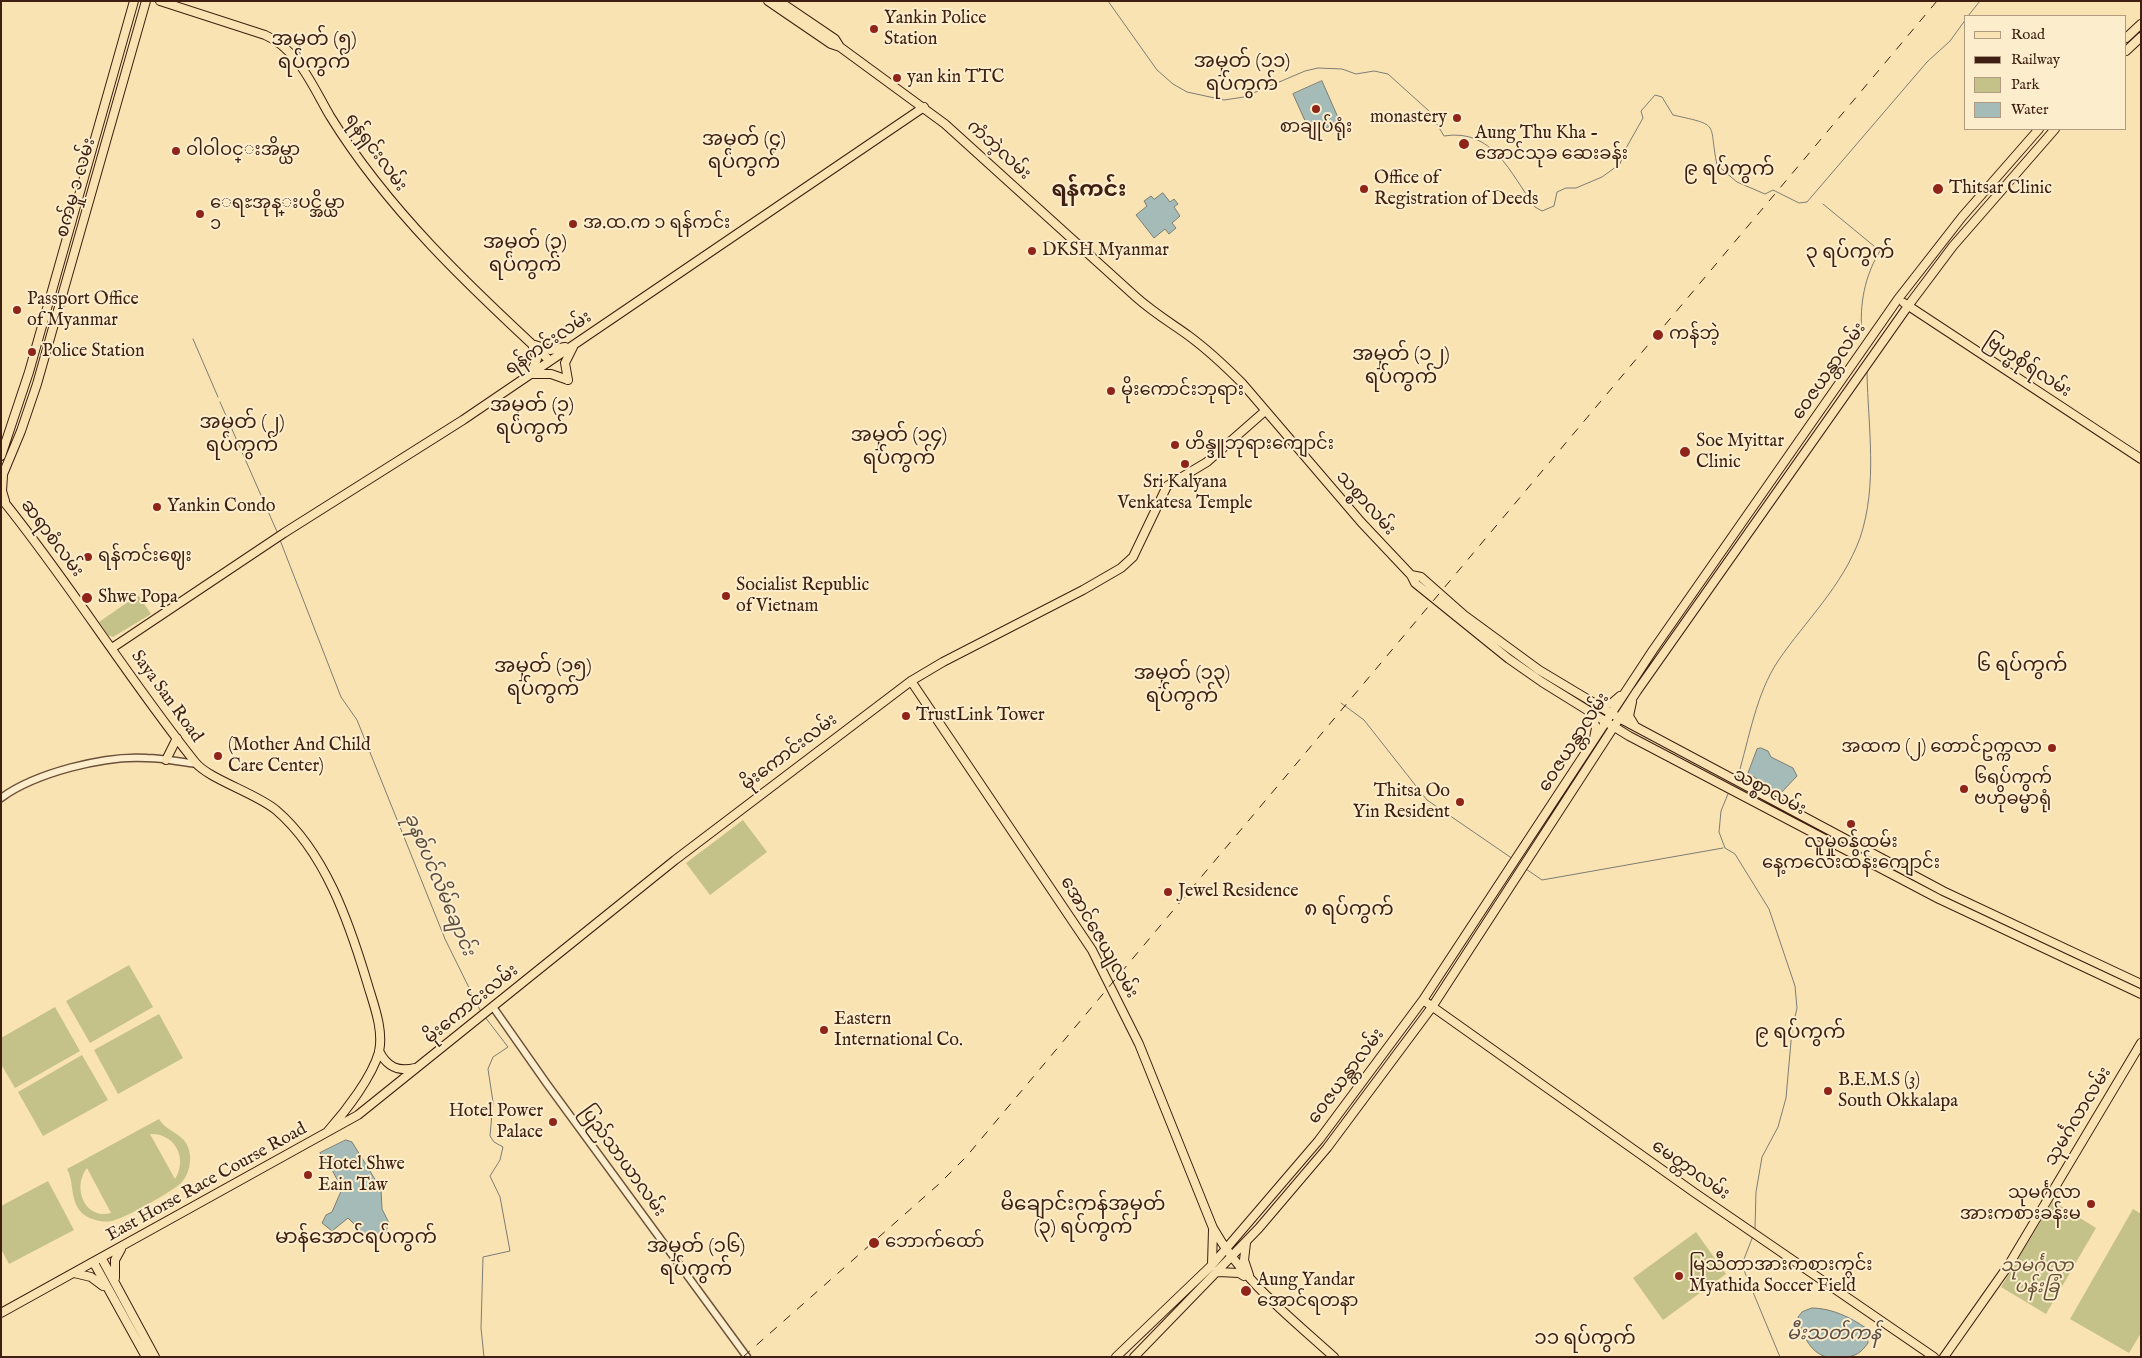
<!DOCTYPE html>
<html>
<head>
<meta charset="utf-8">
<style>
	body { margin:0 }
	#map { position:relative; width:2142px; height:1358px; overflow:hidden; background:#fae3b2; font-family:"IM FELL English",serif }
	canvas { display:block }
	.frame { position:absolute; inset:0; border:2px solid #3e1f11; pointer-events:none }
	.legend { position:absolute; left:1964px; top:15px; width:162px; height:115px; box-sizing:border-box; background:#fcedcd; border:1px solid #b09b82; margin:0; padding:6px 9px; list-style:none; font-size:15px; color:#3e1f11 }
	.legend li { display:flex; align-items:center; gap:10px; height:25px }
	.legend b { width:25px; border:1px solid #b09b82 }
</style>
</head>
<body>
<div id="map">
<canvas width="2142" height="1358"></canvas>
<div class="frame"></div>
<ul class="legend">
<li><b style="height:6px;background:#fae3b2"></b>Road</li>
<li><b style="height:6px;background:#3e1f11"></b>Railway</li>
<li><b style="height:14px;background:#c4c288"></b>Park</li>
<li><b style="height:14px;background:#a4bbb7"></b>Water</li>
</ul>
</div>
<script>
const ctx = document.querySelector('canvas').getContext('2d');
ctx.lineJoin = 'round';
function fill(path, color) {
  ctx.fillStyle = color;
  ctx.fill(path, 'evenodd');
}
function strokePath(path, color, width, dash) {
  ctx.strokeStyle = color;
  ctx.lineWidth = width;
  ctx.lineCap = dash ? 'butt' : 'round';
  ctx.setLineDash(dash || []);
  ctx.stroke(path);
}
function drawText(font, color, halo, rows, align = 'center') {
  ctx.font = font + ' "IM FELL English","Noto Sans Myanmar",serif';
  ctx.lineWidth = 4;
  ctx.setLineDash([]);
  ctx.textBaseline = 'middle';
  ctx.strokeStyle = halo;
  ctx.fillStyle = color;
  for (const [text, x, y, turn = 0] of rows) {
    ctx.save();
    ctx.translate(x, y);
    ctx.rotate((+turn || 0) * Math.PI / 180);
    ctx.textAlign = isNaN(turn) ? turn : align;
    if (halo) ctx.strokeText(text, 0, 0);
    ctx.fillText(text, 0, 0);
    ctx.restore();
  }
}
fill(new Path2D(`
	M138,595L151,614L113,637L108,635L99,622Z
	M743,820L767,852L710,895L686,863Z
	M129,965L153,1007L90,1043L66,1001Z
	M55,1007L80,1051L15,1088L1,1064V1038Z
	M159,1014L183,1058L118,1094L94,1050Z
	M82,1055L108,1100L43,1136L18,1092Z
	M159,1119C166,1132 185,1133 189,1150C192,1160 189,1174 182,1182C174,1191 123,1219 112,1221C103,1223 91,1220 83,1214C69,1201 75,1184 67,1169ZM150,1134C175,1133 188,1158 175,1179ZM87,1168L111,1213C84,1220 72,1187 87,1168Z
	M48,1181L74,1230L9,1264L1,1249V1206Z
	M2053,1201L2096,1228L2046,1314L2001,1287Z
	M2133,1209L2141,1214V1333L2129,1353L2070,1319Z
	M1696,1232L1726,1274L1663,1320L1633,1278Z`), '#c4c288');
const water = new Path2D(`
	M1322,81L1340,122L1311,134L1293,94Z
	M1163,193L1170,202L1174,199L1178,204L1174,207L1180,216L1172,223L1176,228L1169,234L1165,229L1154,238L1136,215L1147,206L1144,201L1151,196L1154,199Z
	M1761,748L1768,751L1771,757L1793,768L1797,776L1780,794L1748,773L1757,749Z
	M346,1140L352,1142L381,1189L382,1209L389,1223L385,1234L369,1239L348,1218L332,1231L322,1223L326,1215L332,1212L342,1189L329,1164L320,1153Z
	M1812,1308C1831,1308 1850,1317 1866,1328L1868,1343C1861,1353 1855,1357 1843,1357C1838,1357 1831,1358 1827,1357C1809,1353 1801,1331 1798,1317L1802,1312Z`);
fill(water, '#a4bbb7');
strokePath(water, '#7b7d75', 1);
strokePath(new Path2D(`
	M1108,1L1157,70L1173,84L1187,92L1224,100L1244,97L1305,71L1318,68L1342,69L1356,74L1374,71L1388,74L1429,111L1444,136C1493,128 1510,173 1535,207L1542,211L1554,206L1557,192L1566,188H1576L1602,177L1620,164L1625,150L1643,118L1641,111L1655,95L1662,97L1673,115C1722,126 1708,122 1717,165L1737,182L1765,194L1773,190L1799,203L1807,202L1927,62L1950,41L1966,19
	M1968,16L1980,1
	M1823,204L1880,251C1865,275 1859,305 1862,333
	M193,339L218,397
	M220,402L278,534
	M280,540L341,697L357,720L445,939L481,1012
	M1341,703L1364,720L1427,800L1513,859
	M1738,776C1749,739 1756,694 1778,661C1806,620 1842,587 1860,538C1878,485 1868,427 1867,372
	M1728,794L1721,811L1719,832L1725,848L1735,854L1769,909L1795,986L1797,1008L1792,1030L1786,1098L1778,1127L1762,1157L1756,1192L1755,1229
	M1526,869L1542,880L1723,848
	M1753,1236L1744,1259L1745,1273L1780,1357
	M484,1357L481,1328L483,1257L510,1251L500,1197L490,1176L500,1160L503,1147L494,1142L490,1136L493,1102L488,1069L493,1057L508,1047L485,1017`), '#7b7d75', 1);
const minor = new Path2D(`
	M1,798C35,773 105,755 147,758C163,758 180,762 197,764
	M493,1007L547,1084L747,1357`);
const major = new Path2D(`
	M160,1L265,35C298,49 313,87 330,116C388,210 469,286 549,360
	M768,1L831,44L840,47L945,124L1136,297C1154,313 1171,323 1189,336C1208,350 1225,366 1242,383L1361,522L1411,575L1415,583L1509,659L1542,682L1629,736L1939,899L2141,994
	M779,1L835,39L840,47
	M2126,38L2141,24
	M2126,51L2141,37
	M1904,303L2141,459
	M535,345L550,350L565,347
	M531,372L537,359L533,348
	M531,374H551L568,380
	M568,380L565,363L573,347
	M1,456L29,372L134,1
	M3,476L2,491L5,501
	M1,479L21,431L37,384L146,1
	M1,498C70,583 127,677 195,762C208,779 256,793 276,810C325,852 349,922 367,982C373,1003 384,1029 379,1052C372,1077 346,1111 328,1131
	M1411,575L1421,577L1464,615L1539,670L1619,718L1943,891L2141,984
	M112,648L284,533L463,420L924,107
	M911,681L1092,950L1139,1044L1213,1228C1242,1280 1290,1317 1334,1357
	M1632,702L1629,716L1635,726
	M1596,705L1612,703L1620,696
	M1591,713L1596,728L1594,738
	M166,760L177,738
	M1423,1000L1695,1193L1934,1357
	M379,1051C387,1067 398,1072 415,1068
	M1246,1243L1244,1260L1249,1275
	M102,1259L155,1357
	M94,1263L146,1357
	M1212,1264L1213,1230
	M1218,1272L1239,1273L1244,1276
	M74,1273L91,1277L103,1286
	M115,1278V1260L121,1249
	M1,1313L358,1115L675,860L911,681L943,662L1083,590L1121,568L1133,557L1167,486L1207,462L1265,411
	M1116,1357L1212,1265L1319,1140L1423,1000L1653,650L1898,299L1962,217L2039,129
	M1134,1357L1259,1228L1327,1148L1432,1007L1637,691L1908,306L1953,246L2055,129
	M1944,1357L2008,1266L2141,1043`);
strokePath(minor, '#6d5039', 9);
strokePath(major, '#3e1f11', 10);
strokePath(minor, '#fcedcd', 6);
strokePath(major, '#fae3b2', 8);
strokePath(new Path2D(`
	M743,1357L939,1184L966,1157L1937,1`), '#3e1f11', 1, [9, 9]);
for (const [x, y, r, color] of [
	[874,29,5,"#8f2418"],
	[897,78,5,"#8f2418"],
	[1316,109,5,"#8f2418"],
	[1457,118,5,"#8f2418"],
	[1464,144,6,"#8f2418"],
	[176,151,5,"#8f2418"],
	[1364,189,5,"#8f2418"],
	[1938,189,6,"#8f2418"],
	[200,214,5,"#8f2418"],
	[573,224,5,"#8f2418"],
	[1032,251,5,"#8f2418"],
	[17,310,5,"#8f2418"],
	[1658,335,6,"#8f2418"],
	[32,352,5,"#8f2418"],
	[1111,391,5,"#8f2418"],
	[1175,445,5,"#8f2418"],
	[1685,452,6,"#8f2418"],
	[1185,464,5,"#8f2418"],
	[157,507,5,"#8f2418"],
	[88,557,5,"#8f2418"],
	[726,596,5,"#8f2418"],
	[87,598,6,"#8f2418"],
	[906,716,5,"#8f2418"],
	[2052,748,5,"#8f2418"],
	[218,756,5,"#8f2418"],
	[1964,789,5,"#8f2418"],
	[1460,802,5,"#8f2418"],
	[1851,824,5,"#8f2418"],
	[1168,892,5,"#8f2418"],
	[824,1030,5,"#8f2418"],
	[1828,1091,5,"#8f2418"],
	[553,1122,5,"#8f2418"],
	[308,1175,5,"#8f2418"],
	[2091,1204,5,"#8f2418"],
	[874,1243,6,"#8f2418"],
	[1679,1276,5,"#8f2418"],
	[1246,1291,6,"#8f2418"]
]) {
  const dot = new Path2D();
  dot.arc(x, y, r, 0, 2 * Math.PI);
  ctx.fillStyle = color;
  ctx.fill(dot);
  strokePath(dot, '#fcedcd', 2);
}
drawText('18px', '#3e1f11', '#fcedcd', [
	["Yankin Police",884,19],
	["Station",884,40],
	["yan kin TTC",907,78],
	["monastery",1447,118,"right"],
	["စာချုပ်ရုံး",1316,128,"center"],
	["Aung Thu Kha -",1475,134],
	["အောင်သုခ ဆေးခန်း",1475,155],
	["ဝါဝါဝင္းအိမ္ယာ",186,151],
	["Office of",1374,179],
	["Registration of Deeds",1374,200],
	["Thitsar Clinic",1949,189],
	["ေရႊအုန္းပင္အိမ္ယာ",210,204],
	["၁",210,225],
	["အ.ထ.က ၁ ရန်ကင်း",583,224],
	["DKSH Myanmar",1042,251],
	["Passport Office",27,300],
	["of Myanmar",27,321],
	["ကန်ဘဲ့",1669,335],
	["Police Station",42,352],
	["မိုးကောင်းဘုရား",1121,391],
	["Soe Myittar",1696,442],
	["Clinic",1696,463],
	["ဟိန္ဒူဘုရားကျောင်း",1185,445],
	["Sri Kalyana",1185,483,"center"],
	["Venkatesa Temple",1185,504,"center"],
	["Yankin Condo",167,507],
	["ရန်ကင်းဈေး",98,557],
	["Socialist Republic",736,586],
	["of Vietnam",736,607],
	["Shwe Popa",98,598],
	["TrustLink Tower",916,716],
	["(Mother And Child",228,746],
	["Care Center)",228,767],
	["အထက (၂) တောင်ဥက္ကလာ",2042,748,"right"],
	["၆ရပ်ကွက်",1974,779],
	["ဗဟိုဓမ္မာရုံ",1974,800],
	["Thitsa Oo",1450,792,"right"],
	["Yin Resident",1450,813,"right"],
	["လူမှုဝန်ထမ်း",1851,843,"center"],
	["နေ့ကလေးထိန်းကျောင်း",1851,864,"center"],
	["Jewel Residence",1178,892],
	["Eastern",834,1020],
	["International Co.",834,1041],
	["B.E.M.S (3)",1838,1081],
	["South Okkalapa",1838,1102],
	["Hotel Power",543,1112,"right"],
	["Palace",543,1133,"right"],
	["Hotel Shwe",318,1165],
	["Eain Taw",318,1186],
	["သုမင်္ဂလာ",2081,1194,"right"],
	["အားကစားခန်းမ",2081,1215,"right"],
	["ဘောက်ထော်",885,1243],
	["မြသီတာအားကစားကွင်း",1689,1266],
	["Myathida Soccer Field",1689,1287],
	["Aung Yandar",1257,1281],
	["အောင်ရတနာ",1257,1302]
], 'left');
drawText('18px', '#3e1f11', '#fcedcd', [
	["ကံဘဲ့လမ်း",998,151,42],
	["ရန်ရှင်းလမ်း",375,153,54],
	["စက်မှု ၁ လမ်း",77,188,-74],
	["ရန်ကင်းလမ်း",549,344,-34],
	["ဗြဟ္မစိုရ်လမ်း",2027,367,33],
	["ဝေဇယန္တာလမ်း",1830,372,-55],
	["သစ္စာလမ်း",1365,504,48],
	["ဆရာစံလမ်း",51,539,53],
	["Saya San Road",166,697,54],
	["ဝေဇယန္တာလမ်း",1575,743,-57],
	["မိုးကောင်းလမ်း",790,753,-37],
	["သစ္စာလမ်း",1769,793,28],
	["အောင်ဇေယျလမ်း",1098,938,60],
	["မိုးကောင်းလမ်း",472,1005,-39],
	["ဝေဇယန္တာလမ်း",1347,1077,-53],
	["သုမင်္ဂလာလမ်း",2079,1117,-59],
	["ပြည်သာယာလမ်း",622,1162,54],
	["မေတ္တာလမ်း",1690,1171,35],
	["East Horse Race Course Road",207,1183,-29]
]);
drawText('italic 18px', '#665035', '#fcedcd', [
	["သုမင်္ဂလာ",2037,1267],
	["ပန်းခြံ",2037,1288]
]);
drawText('italic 19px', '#5d4e43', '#fcedcd', [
	["ခုနစ်ပင်လိမ်ချောင်း",438,885,67],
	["မီးသတ်ကန်",1834,1335]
]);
drawText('20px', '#3e1f11', '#fcedcd', [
	["အမှတ် (၅)",314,41],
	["ရပ်ကွက်",314,64],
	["အမှတ် (၁၁)",1242,63],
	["ရပ်ကွက်",1242,86],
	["အမှတ် (၄)",744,141],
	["ရပ်ကွက်",744,164],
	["၉ ရပ်ကွက်",1729,171],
	["အမှတ် (၃)",525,244],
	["ရပ်ကွက်",525,267],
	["၃ ရပ်ကွက်",1850,254],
	["အမှတ် (၁၂)",1401,356],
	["ရပ်ကွက်",1401,379],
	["အမှတ် (၁)",532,407],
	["ရပ်ကွက်",532,430],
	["အမှတ် (၂)",242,424],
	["ရပ်ကွက်",242,447],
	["အမှတ် (၁၄)",899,437],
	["ရပ်ကွက်",899,460],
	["၆ ရပ်ကွက်",2022,667],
	["အမှတ် (၁၅)",543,668],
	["ရပ်ကွက်",543,691],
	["အမှတ် (၁၃)",1182,675],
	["ရပ်ကွက်",1182,698],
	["၈ ရပ်ကွက်",1349,911],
	["၉ ရပ်ကွက်",1800,1034],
	["မိချောင်းကန်အမှတ်",1083,1206],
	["(၃) ရပ်ကွက်",1083,1229],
	["မာန်အောင်ရပ်ကွက်",356,1239],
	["အမှတ် (၁၆)",696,1248],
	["ရပ်ကွက်",696,1271],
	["၁၁ ရပ်ကွက်",1585,1340]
]);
drawText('bold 22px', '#3e1f11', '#fcedcd', [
	["ရန်ကင်း",1089,191]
]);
</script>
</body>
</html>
